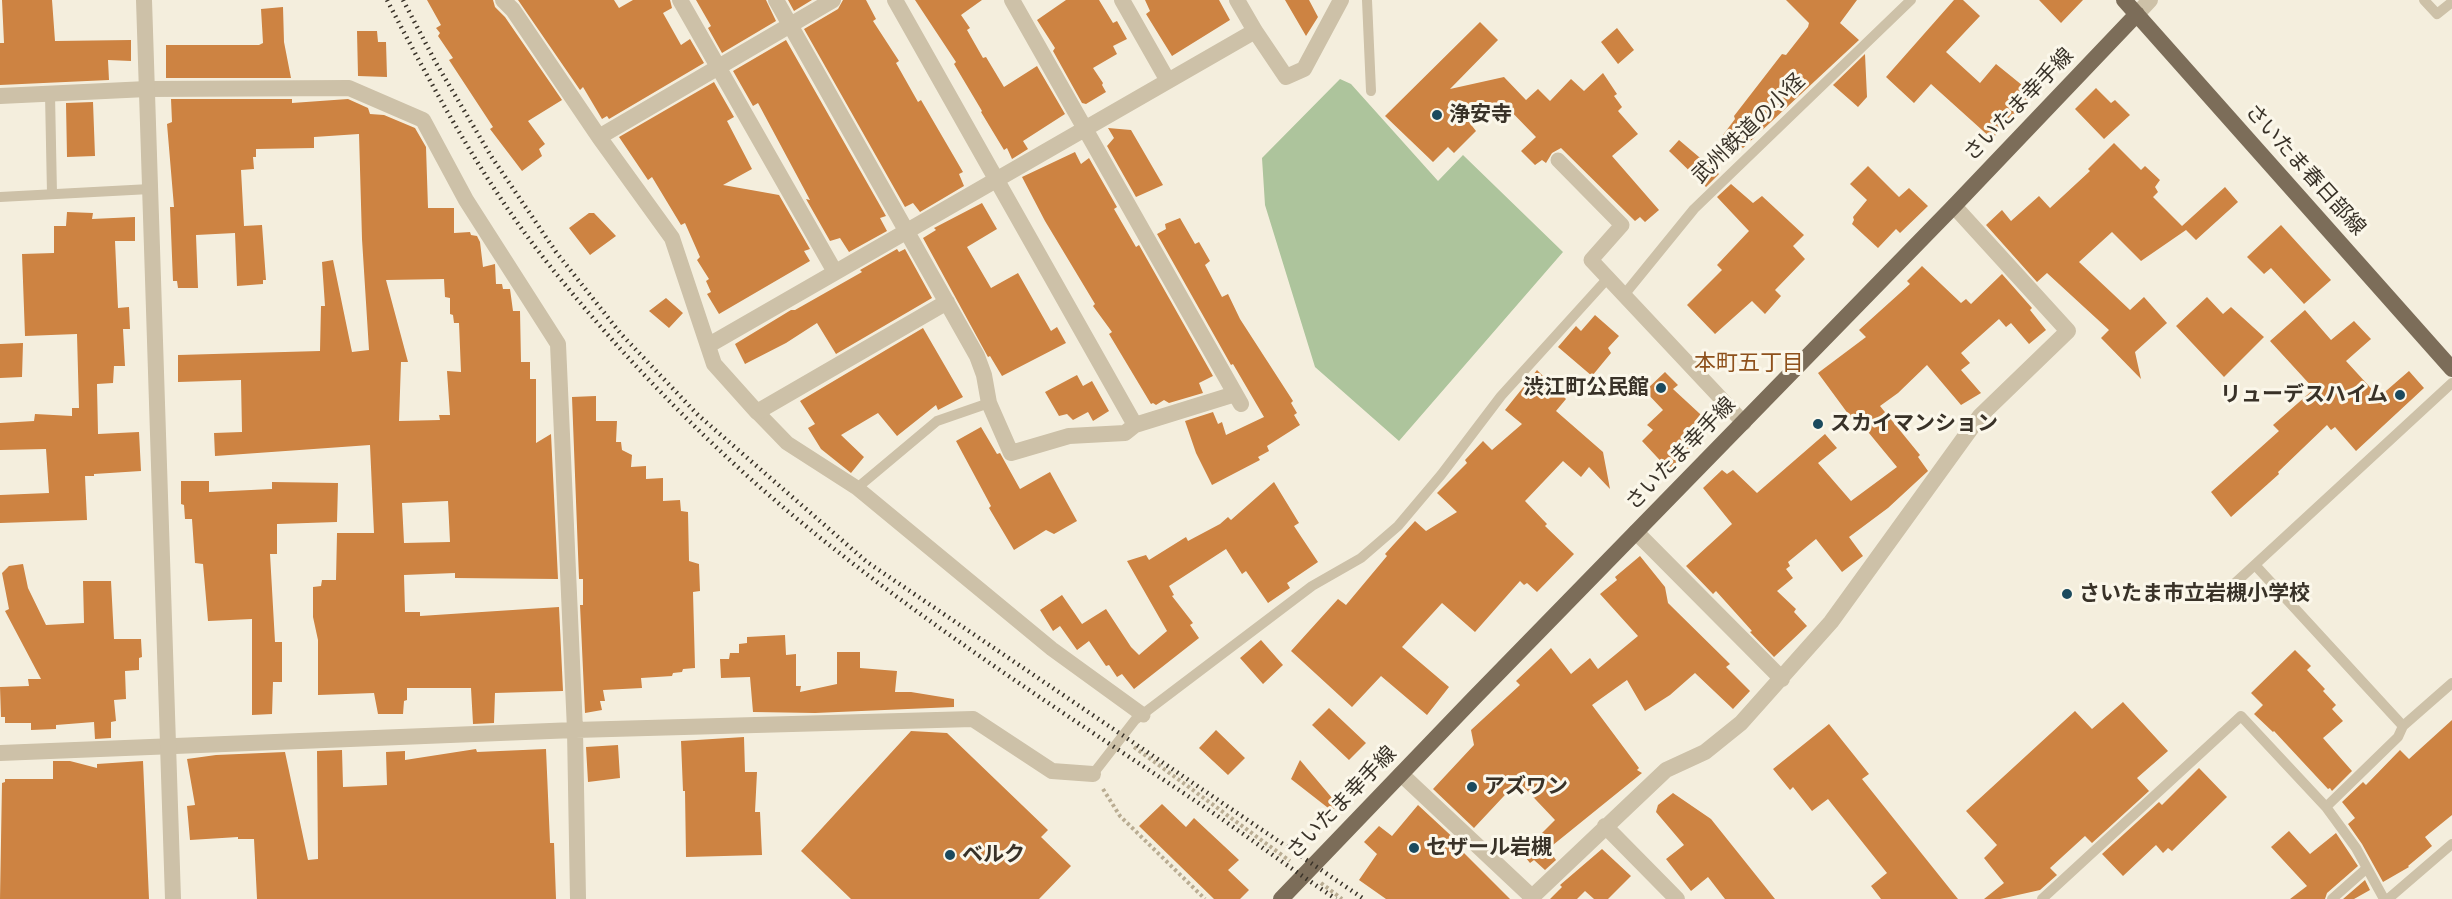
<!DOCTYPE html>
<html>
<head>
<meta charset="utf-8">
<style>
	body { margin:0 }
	canvas { display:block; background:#f4eedd }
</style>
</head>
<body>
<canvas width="2452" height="899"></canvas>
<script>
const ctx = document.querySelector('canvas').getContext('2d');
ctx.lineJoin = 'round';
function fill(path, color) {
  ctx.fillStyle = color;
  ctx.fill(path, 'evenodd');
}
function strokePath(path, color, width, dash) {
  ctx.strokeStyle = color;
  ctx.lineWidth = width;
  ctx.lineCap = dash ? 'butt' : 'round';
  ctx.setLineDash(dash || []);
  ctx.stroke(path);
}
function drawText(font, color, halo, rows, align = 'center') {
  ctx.font = font + ' "Fira Sans","Noto Sans JP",sans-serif';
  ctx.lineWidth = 6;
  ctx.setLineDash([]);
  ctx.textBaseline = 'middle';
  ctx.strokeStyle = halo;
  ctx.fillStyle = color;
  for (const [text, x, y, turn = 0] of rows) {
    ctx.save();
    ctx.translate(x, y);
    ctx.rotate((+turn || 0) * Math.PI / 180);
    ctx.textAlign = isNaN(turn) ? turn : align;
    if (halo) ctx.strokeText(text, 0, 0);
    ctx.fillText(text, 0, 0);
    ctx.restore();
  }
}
fill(new Path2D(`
	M1340,79L1351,84L1438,181L1463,155L1563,252L1399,441L1315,367L1265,205L1262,158Z`), '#adc49c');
fill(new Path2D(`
	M2,0H52L55,41L131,40V61L108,60L109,80L0,85V43H4Z
	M427,0H493L495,7L505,17L562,100L528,121L545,144L539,149L542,156L522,171L490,129L493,127L449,60L453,58L438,36L440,33L436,28L441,25Z
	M518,0H614L619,8L633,0H670L672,8L663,13L681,45L690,39L704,63L609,119L607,116L602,119L583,87L580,90Z
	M696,0H766L776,21L722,53L708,28L711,26Z
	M788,0H812L794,11Z
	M843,0H866L876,19L873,21L899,61L896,63L918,102L921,100L963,172L959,174L964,186L920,212L913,203L905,207L804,29L838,9Z
	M915,0H982L961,15L970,28L967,30L983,58L986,57L1004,87L1037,66L1065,114L1023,141L1028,149L1012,159L1007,148L1004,150L981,112L982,111L954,64L956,62Z
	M1066,0H1099L1113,23L1117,21L1127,39L1113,46L1117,54L1093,68L1103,83L1102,85L1106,92L1086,104L1082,103L1053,51L1055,48L1037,20Z
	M1145,0H1219L1230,20L1172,56L1146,14L1150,11Z
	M1285,0H1309L1318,17L1306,36Z
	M1786,0H1857L1840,23L1859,40L1743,148L1723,135L1735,119L1734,116L1782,54L1786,55L1808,27L1809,23Z
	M1954,0H1963L1980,16L1946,52L1980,83L1996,64L2033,94L1992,139L1931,84L1914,103L1886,77Z
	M2039,0H2083L2061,23Z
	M283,7L284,42L291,78H166V45H259L263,43L261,9Z
	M1480,22L1498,40L1450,89L1504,77L1526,100L1538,89L1550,101L1571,79L1584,91L1603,73L1617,94L1614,96L1622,107L1618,111L1638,134L1612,156L1659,210L1645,222L1640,217L1635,221L1561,148L1552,153L1546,163L1542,160L1535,165L1521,151L1536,137L1501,101L1472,126L1476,131L1454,153L1448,147L1433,162L1385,116Z
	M1617,28L1634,50L1618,64L1601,42Z
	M357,31H377L378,42H386L387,77L358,76Z
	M786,40L886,216L880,218L887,231L849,252L840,238L830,241L806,199L810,200L758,103L753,106L733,71Z
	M1865,54L1867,97L1858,107L1833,85Z
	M714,82L734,117L727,121L752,169L723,185L779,195L810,249L804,251L810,261L719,314L707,294L711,292L706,281L709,279L697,260L700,257L685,223L681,225L652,177L648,180L619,137Z
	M2096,88L2111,103L2115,100L2130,115L2104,139L2075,109Z
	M171,99H292V103L348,99L368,108L370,114L384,115L415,128L426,147L428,208H454V233L470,232L471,235L477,236L480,242L483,267L495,264L496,284H502L503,289H510L513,311H520L521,362H530V379H536V443L551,434L558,579L455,578V573L404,575L405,612H420V616L559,607L563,691L495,693L494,723L473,724L471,688H407V700L404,701L403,714H378L374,693L318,695V640L313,617V587L321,586L322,580H336L337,533H374L370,445L215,456L214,433L242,432L241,380L178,382V355L320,351L321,306H325L322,262L333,260L352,352L369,350L362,239L359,134L314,137V148L256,149V157H253L254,169L241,170L244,226L262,225L266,280H263V284L237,286L235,233L196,235L198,288H178L177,281H173L170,207H174L167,124L172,122ZM444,279L445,297L450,298V314L453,315L454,323H459L461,372L447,371L450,415H439L440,420L399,421L401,362H408L386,280ZM448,501L450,542L404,543L402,503Z
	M93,102L95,156L67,157L66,103Z
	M1108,128L1131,130L1163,185L1136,197L1107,146L1114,138Z
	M1679,140L1719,174L1706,187L1669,151Z
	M2114,143L2141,170L2145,166L2160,180L2155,187L2158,192L2153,197L2182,226L2225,187L2238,202L2196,240L2186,230L2141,261L2112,232L2079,262L2130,310L2144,297L2167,323L2135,352L2141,379L2101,338L2109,330L2047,273L2037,282L1986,225L2002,210L2011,221L2039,196L2050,208L2090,171L2088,169Z
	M1075,152L1081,164L1089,158L1117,207L1114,209L1136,247L1139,245L1213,376L1199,383L1203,393L1169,403L1164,400L1156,405L1153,403L1151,404L1109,334L1112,332L1093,306L1095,304L1045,221L1022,177Z
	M1868,166L1899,197L1909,188L1928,206L1900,233L1896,229L1878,248L1852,224L1854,220L1853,217L1867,200L1850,184Z
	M1731,184L1753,203L1762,196L1804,235L1793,246L1805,259L1775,290L1781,296L1765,314L1752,301L1715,334L1687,305L1722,270L1717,265L1749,231L1717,197Z
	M982,203L997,229L967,247L991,288L1018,273L1051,331L1057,327L1066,343L1002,376L990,356L988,357L923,238L936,230L934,228Z
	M67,212L93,213L92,219L135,217V241H115L118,308L129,307L130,329H123L125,366H114L113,383L97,384L98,434L139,432L141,471L94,474V476H85L87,520L0,523V495L49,493L46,449L0,450V423L34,421L35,414L72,416V408H79L77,334L25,336L22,254L54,253V226H66Z
	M589,213H594L616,236L590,255L569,228Z
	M1180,218L1195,244L1199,242L1210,261L1205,265L1222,297L1228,294L1240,319L1293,401L1291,403L1297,413L1294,415L1300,425L1267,446L1269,451L1258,457L1260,460L1212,485L1196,453L1185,421L1213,412L1218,424L1222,422L1226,435L1264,417L1233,364L1231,365L1157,234L1166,229L1165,224Z
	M2281,225L2331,280L2304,304L2271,268L2264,274L2247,257Z
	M897,249L899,252L905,249L932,298L836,354L817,323L786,343L745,364L735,344L791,310H795L862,272L860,270Z
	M1922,266L1961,303L1966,299L1971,304L2002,274L2032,308L2030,310L2046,330L2029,344L2011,323L2006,327L1999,319L1961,353L1970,363L1961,370L1981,393L1961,405L1927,365L1898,393L1880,406L1920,455L1918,457L1928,471L1888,508L1849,537L1863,556L1842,572L1816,539L1788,562L1790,566L1786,569L1793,578L1777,591L1796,609L1794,612L1807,626L1774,657L1750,632L1752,631L1716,591L1713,594L1686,566L1732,524L1703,488L1722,470L1727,474L1733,470L1757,493L1825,434L1837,448L1818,463L1851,501L1897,467L1864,427L1860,430L1818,373L1866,337L1859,330L1910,284L1907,281Z
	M2207,297L2223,314L2231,307L2264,337L2224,377L2176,326Z
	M666,298L683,313L669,328L649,311Z
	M2305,310L2331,340L2354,321L2371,339L2346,361L2379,397L2409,371L2424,388L2356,451L2335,427L2331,430L2327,425L2278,472L2279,474L2231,517L2211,492L2279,431L2273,425L2314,389L2270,341Z
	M1595,315L1619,336L1608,348L1611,353L1592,376L1558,347L1576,326L1581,331Z
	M923,328L963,397L938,410L936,405L897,436L878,413L841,435L864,457L851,473L821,449L808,428L815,424L800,401Z
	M23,343L22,377L0,378V344Z
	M1537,370L1566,399L1556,411L1603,452L1610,489L1589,467L1581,477L1563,461L1525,501L1547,524L1545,526L1574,554L1537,592L1527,583L1524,585L1520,581L1475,632L1442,603L1402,647L1449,687L1427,715L1381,676L1352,707L1291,651L1338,599L1346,605L1387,556L1385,554L1415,521L1426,531L1457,512L1437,493L1467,463L1465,460L1483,441L1492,450L1522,424L1505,410Z
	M1665,372L1678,385L1673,389L1712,425L1669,470L1642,441L1653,430L1647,425L1663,410L1645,391Z
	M1077,375L1083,386L1092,381L1109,411L1093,421L1088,412L1073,420L1067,414L1059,416L1045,392Z
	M596,396V421H617L616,442H621L622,450L632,455L631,467L646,466V479L663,478V501L680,500L681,511L688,512L689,561L699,564L700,591L693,592L695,668L683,669L682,672L673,673L672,676L641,678L642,688L603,690L605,701H600L602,710L585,713L580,605H583V579H579L572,397Z
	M981,427L997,454L1000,453L1020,489L1050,472L1077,521L1054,534L1046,530L1014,550L989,508L991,506L956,441Z
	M181,481H209V492L272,489V482L338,483L337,522L277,524V554H270L275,642H282V682H273L272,714L252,715V619L208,621L203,564L195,563L192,519H185L184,505L181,504Z
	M1274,482L1299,523L1294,526L1318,562L1287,583L1290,588L1268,603L1246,571L1242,574L1226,549L1169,586L1174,595L1172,596L1193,623L1190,625L1199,638L1134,689L1122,674L1117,677L1109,665L1106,666L1089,641L1077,650L1060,626L1053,631L1040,610L1062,595L1082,624L1106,609L1131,647L1139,655L1167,631L1127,561L1146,555L1149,560L1186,537L1188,541L1220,524L1228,517L1231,520Z
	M1640,556L1665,587L1668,603L1730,664L1726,667L1750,691L1733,709L1695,673L1670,695L1645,711L1627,680L1592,705L1639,768L1637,770L1642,773L1548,849L1556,860L1545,870L1534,860L1530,863L1522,853L1555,820L1518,781L1474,828L1433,789L1474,745L1471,730L1520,685L1516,681L1551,648L1571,674L1590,658L1598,669L1638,636L1600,594L1617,580L1615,577Z
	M23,564L28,588L46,625L84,623L83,581H111L114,639H141L142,657L139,658V670L125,671L126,699L114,700L116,721L111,722V738L95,739L94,722L56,725V729L31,730V723H5V717H1L0,687L29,686L28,679H41L5,611L9,609L2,573L9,566Z
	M785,635L786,655L796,654V686H801L800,692L837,684V652H860V668L897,671L895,692H911L954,699V707L815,713L753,712L750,677L721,678L720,659H729L730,653H739V644L747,643V637Z
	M1261,640L1283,665L1263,684L1240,658Z
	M2295,650L2311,666L2307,670L2325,689L2323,691L2336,705L2332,709L2343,721L2323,738L2352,771L2332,791L2330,788L2328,789L2274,731L2273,732L2254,714L2263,705L2251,693Z
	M2123,702L2168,751L2137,778L2149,791L2092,843L2085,836L2050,868L2057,875L2040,890L2000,899H1984L2004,883L1984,858L1997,845L1966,811L2075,711L2092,729Z
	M1329,708L1366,743L1349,760L1312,725Z
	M2452,720V815L2425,837L2432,846L2408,866L2409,867L2383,882L2362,844L2348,824L2355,818L2342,802L2363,782L2366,785L2400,750L2409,759Z
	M1829,724L1869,774L1862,779L1958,899H1881L1871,886L1887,873L1828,799L1812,811L1793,787L1790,790L1773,769Z
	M1216,730L1245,758L1228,775L1199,748Z
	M911,731L947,733L1048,830L1041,837L1071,866L1039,899H851L801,851Z
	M744,737L745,772H757L755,812H760L762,855L686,857L685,791H683L681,741Z
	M618,745L620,778L588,782L586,747Z
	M476,749L477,752L546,749L550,843H554L556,899H257L254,839H238V837L190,840L187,806L195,805L187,759L216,755L285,752L308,860L318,859L317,751L342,750L343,787L387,785L386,752L405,751V760Z
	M1300,760L1338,805L1332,811L1291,779Z
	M53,761H70L97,768V764L143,761L149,899H0L2,783L5,782V779H53Z
	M2199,768L2227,797L2172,851L2168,848L2163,853L2156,845L2123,876L2102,854L2159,802L2162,805Z
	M1673,793L1711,819L1775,899H1725L1708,877L1691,891L1666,859L1684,845L1656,812L1658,805Z
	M1162,804L1186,827L1194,818L1239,860L1228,870L1249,890L1240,899H1214L1139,826Z
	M1418,805L1459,843L1457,846L1510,899H1386L1359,880L1377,854L1364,842L1379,826L1392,836Z
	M2289,831L2310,854L2336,833L2358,866L2327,893L2325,899H2290L2307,886L2271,847Z
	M1602,849L1631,876L1608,899H1594L1585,891L1577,899H1550L1562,887L1560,885Z
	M2365,880L2370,890L2354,899H2343Z`), '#cd8342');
strokePath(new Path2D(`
	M1134,747L1290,861
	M1103,789L1120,816L1205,899
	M1321,883L1342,899`), '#b9ac92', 4, [3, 3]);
strokePath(new Path2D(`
	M1367,0L1371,91
	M2424,0L2437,14L2452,2
	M50,94L52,194
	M0,197L150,189
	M1624,295L1694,209L1911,0
	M857,488L937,421L989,403
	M2255,565L2403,726
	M2234,584L2452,383
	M1093,774L1135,720L1312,586L1361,558L1398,526L1441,475L1501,396L1608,278
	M2042,899L2241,716L2326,807
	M2332,899L2367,868
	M2384,899L2356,848L2326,807L2398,737L2403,726L2452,683
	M2388,899L2452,844`), '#cdc1a8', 10);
strokePath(new Path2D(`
	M1558,160L1622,225L1591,260L1744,423
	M757,412L787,443L857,488L1052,649L1143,715`), '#cdc1a8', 15);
strokePath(new Path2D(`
	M503,0L513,10L599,137L672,238L714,364L757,412L947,302
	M680,0L835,272
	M776,0L977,356L984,375L989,403L1011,453L1069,436L1125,433L1135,425L1235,394
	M895,0L1135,425
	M1012,0L1241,404
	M1122,0L1168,81
	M1237,0L1255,31L1286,77L1304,69L1341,0
	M2137,14L2150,0
	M0,96L147,89L349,88L423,120L466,200L558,344L575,730L578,899
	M599,137L833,0
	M709,345L1255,31
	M1636,532L1782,679
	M0,753L575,730L973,719L1052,771L1093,774
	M1401,774L1532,897
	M1605,826L1677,899
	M1530,899L1666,770L1705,752L1741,723L1831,622L1980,416L2068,331L1954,206`), '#cdc1a8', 16);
strokePath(new Path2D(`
	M144,0L173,899`), '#cdc1a8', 16);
strokePath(new Path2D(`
	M2124,0L2452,369
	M1281,899L1474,698L1954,206L2137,14`), '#7c6d59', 16);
strokePath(new Path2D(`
	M387,0C434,90 483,181 546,261C615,348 693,430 777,502C906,612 1053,706 1194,800C1242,832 1288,867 1336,899
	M403,0L436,63L491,156L556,252L621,334L698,415L867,562L1364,899`), '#393228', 4.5, [1.5, 4.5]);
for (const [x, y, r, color] of [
	[1437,115,6,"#1b4a5e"],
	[1661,388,6,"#1b4a5e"],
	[2400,395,6,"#1b4a5e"],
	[1818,424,6,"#1b4a5e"],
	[2067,594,6,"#1b4a5e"],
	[1472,787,6,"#1b4a5e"],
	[1414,848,6,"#1b4a5e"],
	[950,855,6,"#1b4a5e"]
]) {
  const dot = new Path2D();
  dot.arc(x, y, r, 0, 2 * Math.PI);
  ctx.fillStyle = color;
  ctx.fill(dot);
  strokePath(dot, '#fbf7ea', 2);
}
drawText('21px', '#393228', '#fbf7ea', [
	["さいたま幸手線",2019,105,-46],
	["武州鉄道の小径",1749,129,-44],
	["さいたま春日部線",2305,170,48],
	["さいたま幸手線",1681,454,-46],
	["さいたま幸手線",1342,803,-46]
]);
drawText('bold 21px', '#393228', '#fbf7ea', [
	["浄安寺",1449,115],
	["渋江町公民館",1649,388,"right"],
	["リューデスハイム",2388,395,"right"],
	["スカイマンション",1830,424],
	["さいたま市立岩槻小学校",2079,594],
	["アズワン",1484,787],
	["セザール岩槻",1426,848],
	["ベルク",962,855]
], 'left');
drawText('22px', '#8e511c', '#fbf7ea', [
	["本町五丁目",1749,364]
]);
</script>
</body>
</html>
